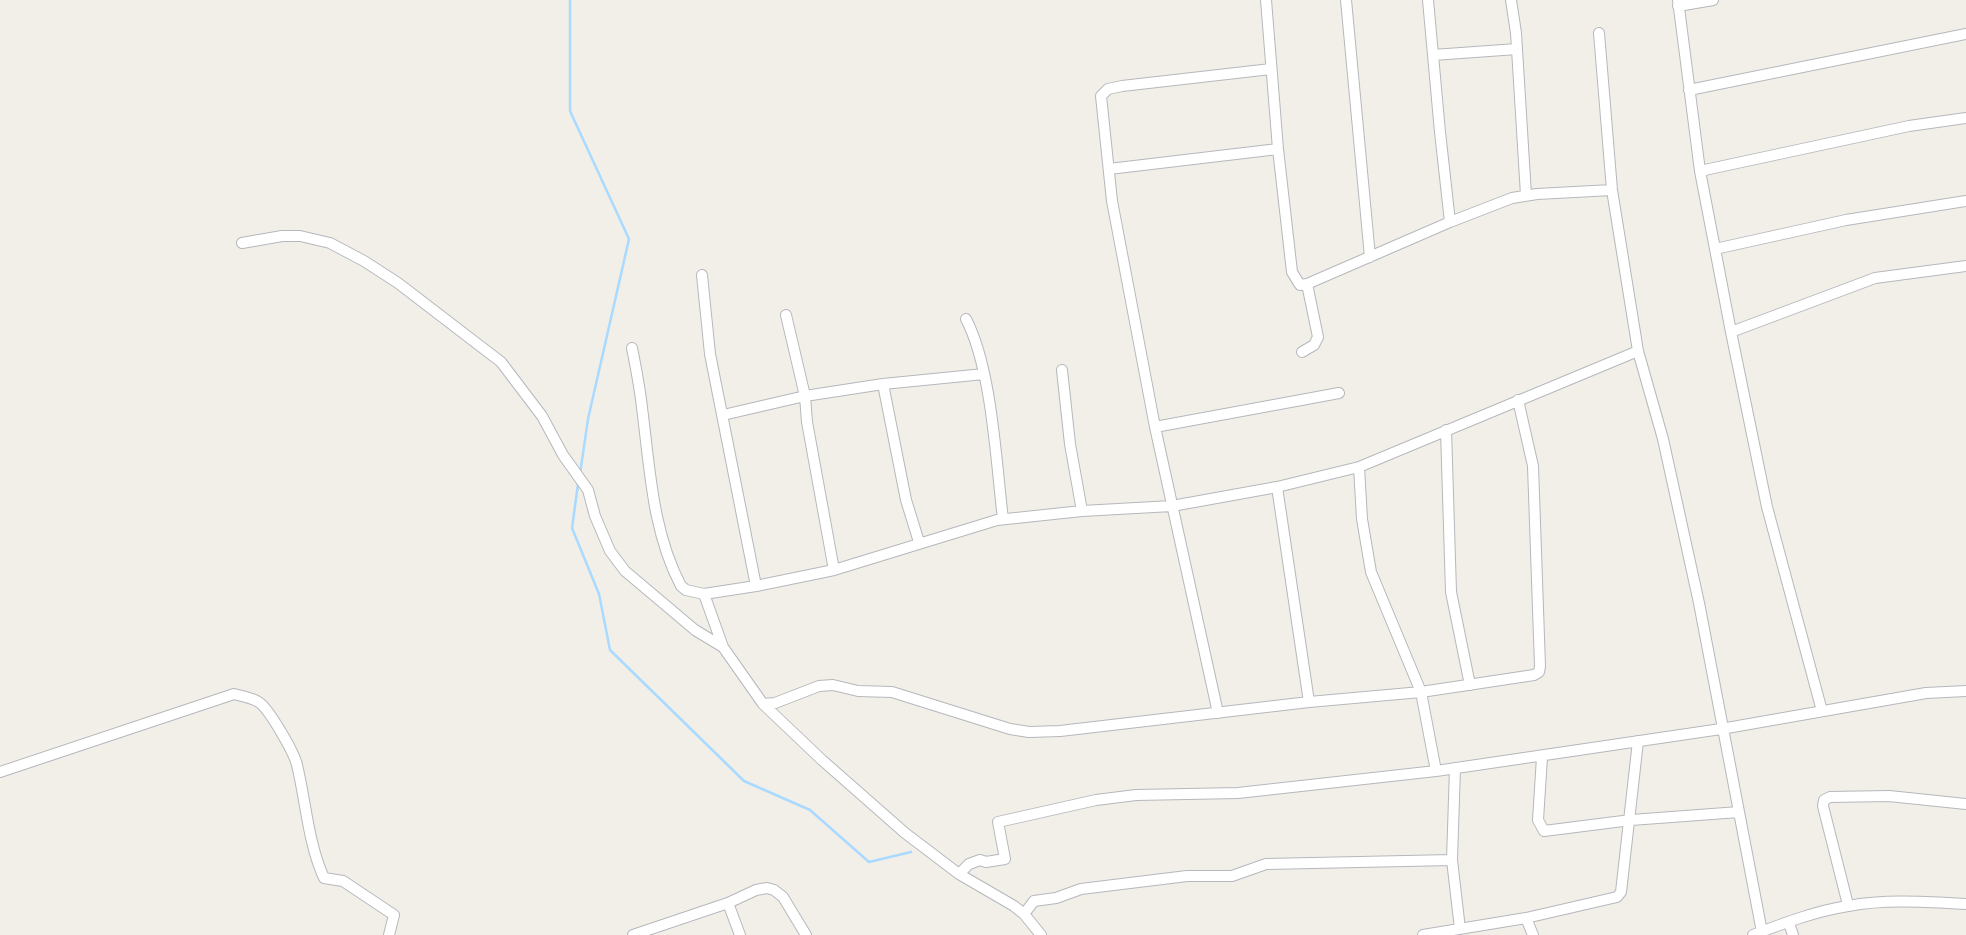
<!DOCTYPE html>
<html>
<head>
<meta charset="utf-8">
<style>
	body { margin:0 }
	canvas { display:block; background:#f1efe8 }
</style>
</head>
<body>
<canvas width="1966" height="935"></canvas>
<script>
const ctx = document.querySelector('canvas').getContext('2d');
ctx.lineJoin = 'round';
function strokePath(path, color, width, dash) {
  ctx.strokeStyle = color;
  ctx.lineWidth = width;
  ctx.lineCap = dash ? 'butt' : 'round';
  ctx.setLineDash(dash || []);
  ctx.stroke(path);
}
strokePath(new Path2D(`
	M570,0V111L629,239L588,419L580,474
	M578,484L572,528L599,594L610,650L744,781L810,810L869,862L911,852`), '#aadaff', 2.5);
const minor = new Path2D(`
	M1266,0L1278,149L1292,272L1300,285L1307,284L1450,222L1512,198L1537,194L1612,190
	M1346,0L1370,257
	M1428,0L1440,132L1450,222
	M1511,0L1516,33L1526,195
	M1678,0L1700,171L1731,332L1767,507L1822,711
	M1678,6L1713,0
	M1599,33L1612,190L1638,351L1663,439L1699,603L1762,932
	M1433,55L1517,49
	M1689,90L1966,34
	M1109,169L1278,149
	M1700,171L1909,126L1966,118
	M242,243L282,236H300L330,243L364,261L398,283L501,362L542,416L563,455L588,490L595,516L610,551L625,571L695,630L723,647
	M1715,249L1846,220L1966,201
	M702,275L710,354L756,586
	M786,315L805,396L807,422L834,570
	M966,319C992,369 996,462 1003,519
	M1731,332L1875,278L1966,266
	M632,348C636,368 640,388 642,408C650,468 652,531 681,586L686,590L704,594L723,647L763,704L822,760L905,833L959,874L1014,906L1024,914L1041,935
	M1302,352L1314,345L1318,337L1307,284
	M1062,370L1070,444L1082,511
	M883,384L906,500L919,542
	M723,415L805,396L883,384L984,374
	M1155,427L1339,393
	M1446,430L1451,592L1470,685
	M1359,467L1362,519L1371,572L1421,692L1436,771
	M1277,487L1309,702
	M704,594L756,586L834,570L997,520L1082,511L1172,506L1277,487L1359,467L1638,351
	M763,704L775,703L819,686L833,685L858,691L892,692L1010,729L1029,732L1060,731L1309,702L1421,692L1534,675L1539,672L1540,666L1533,466L1518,400
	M1218,713L1155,427L1112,201L1101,96L1108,89L1122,86L1271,69
	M1542,757L1538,820L1544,831L1631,820L1739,812
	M1455,768L1452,860L1460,929
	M0,772L234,694C242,696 254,698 260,703C270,711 294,752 297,765C306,802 308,843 324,878L343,881L394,915L389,935
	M959,874L969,864L980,860L986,862L1005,859L998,822L1096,800L1136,795L1238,793L1436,771L1721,729L1926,693L1966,691
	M728,903L740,935
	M1848,905L1823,806L1824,800L1830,797L1889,796L1966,804
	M1024,914L1034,901L1056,898L1081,889L1187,876H1232L1266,864L1452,860
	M1526,918L1533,935
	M1789,923L1793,935
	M633,935L728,903L756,890L767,888L774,890L783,897L806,935
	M1423,935L1526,918L1617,897L1621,892L1638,741
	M1753,935C1784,923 1816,911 1848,906C1886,899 1927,902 1966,904`);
strokePath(minor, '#b5b8bc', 12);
strokePath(minor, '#fff', 10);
</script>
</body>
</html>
